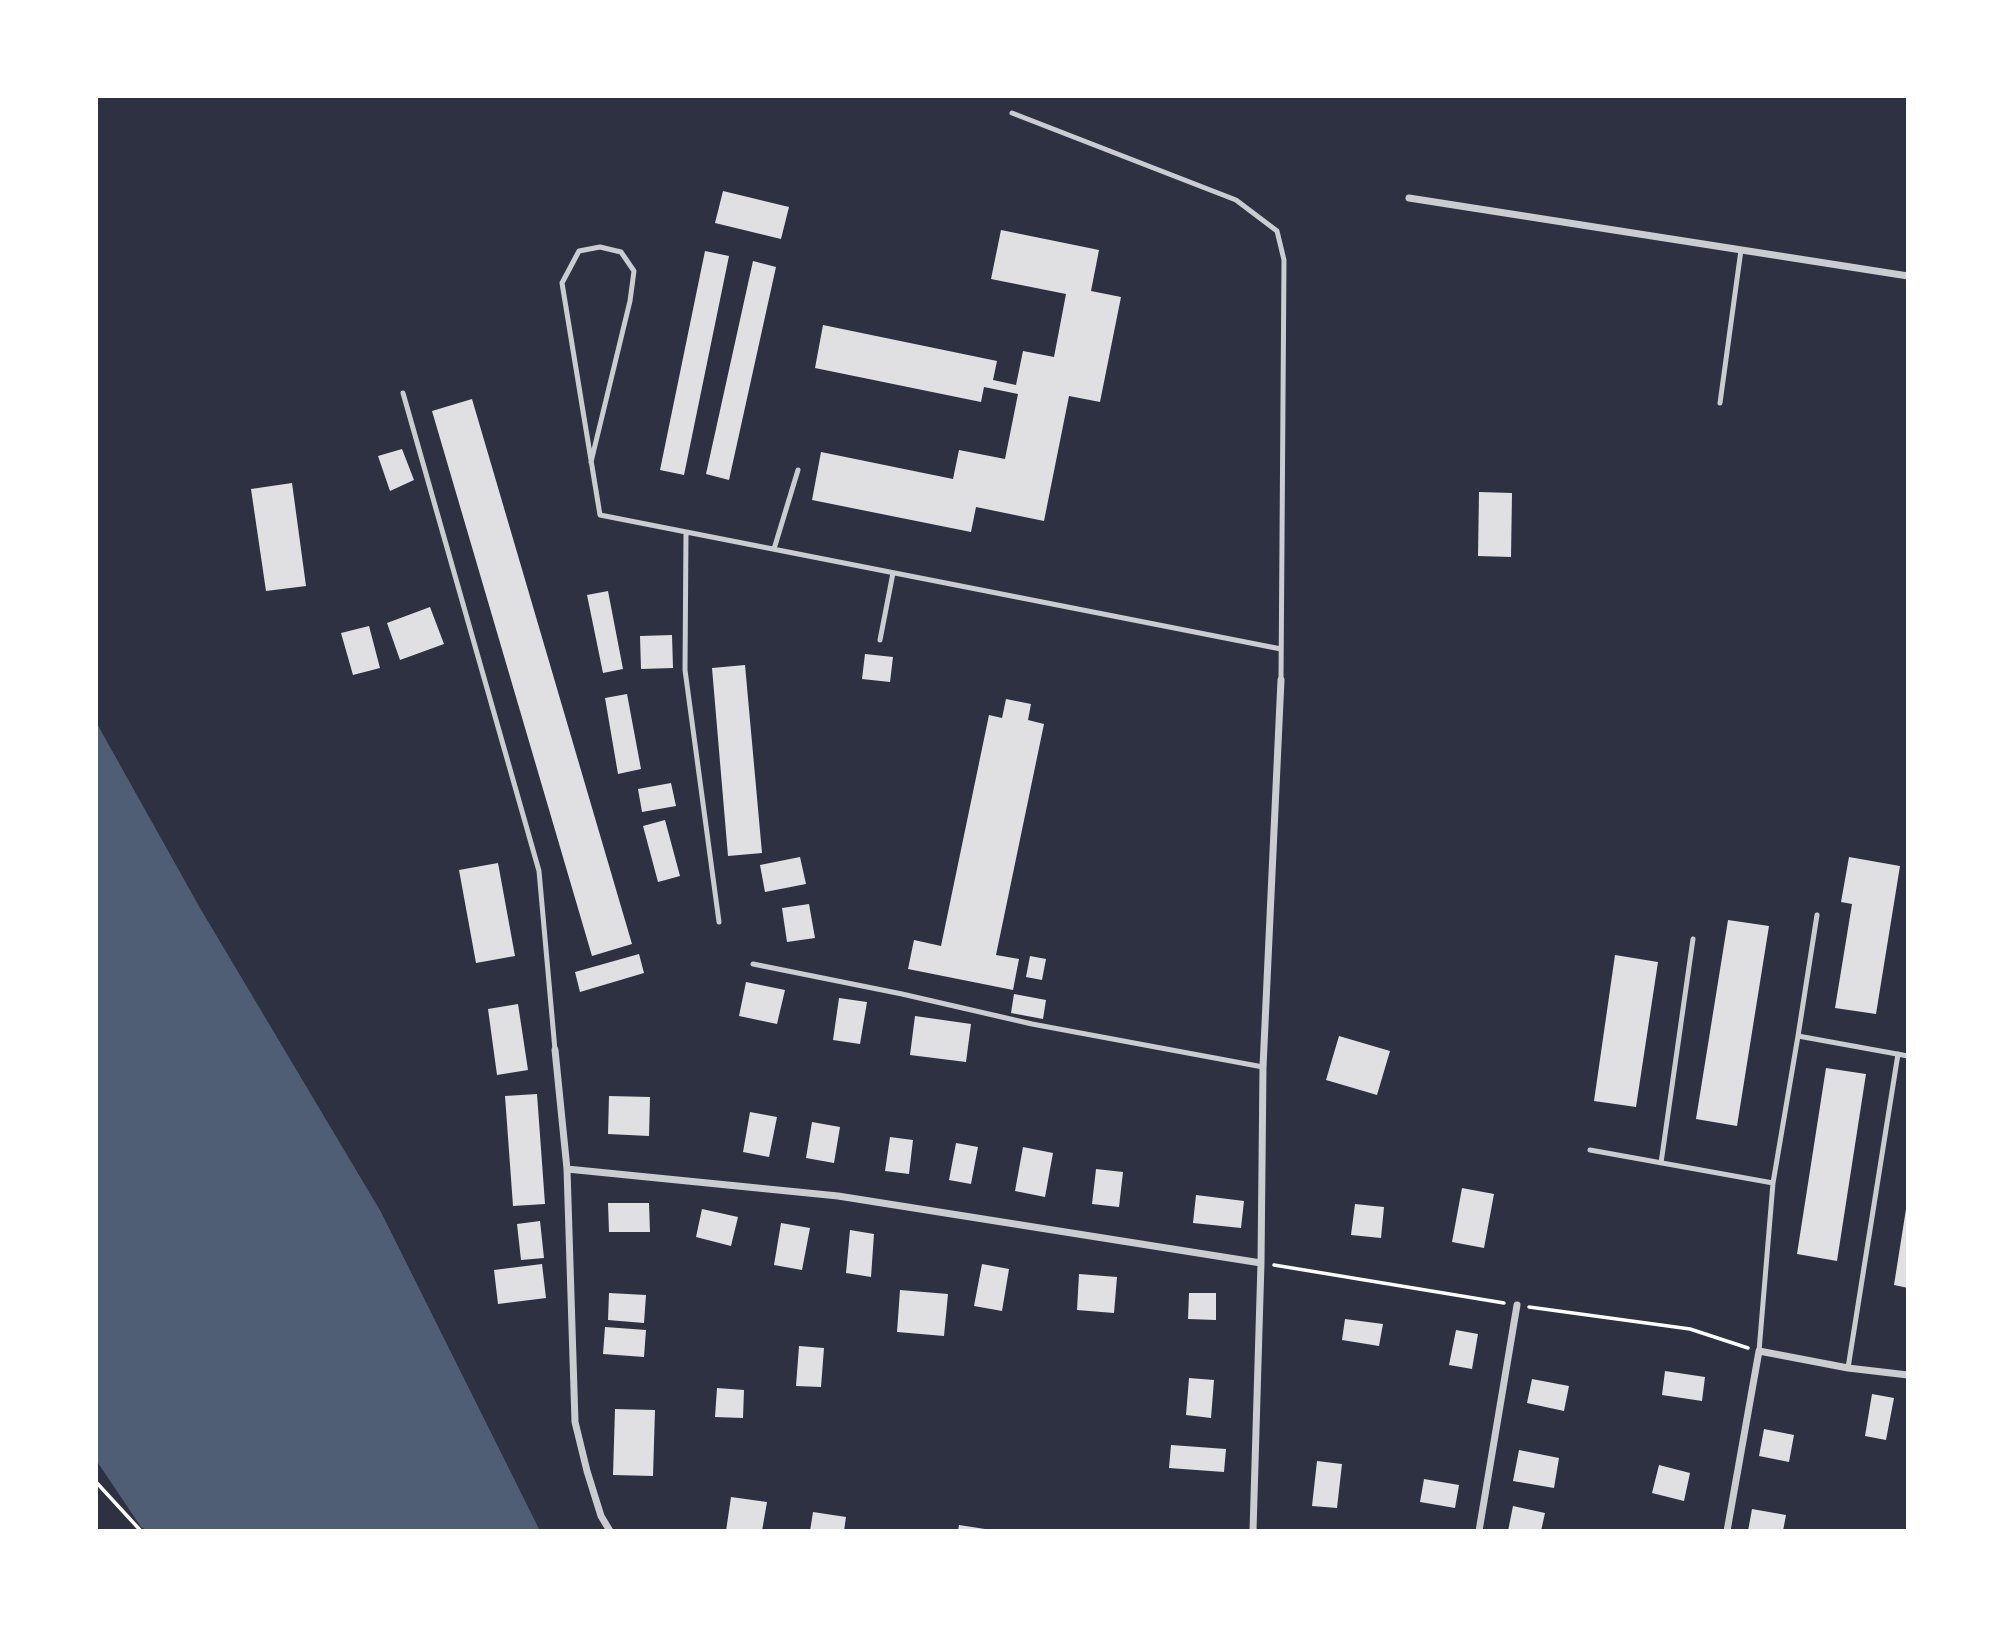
<!DOCTYPE html>
<html>
<head>
<meta charset="utf-8">
<style>
	body { margin:0 }
	#map { position:relative; width:2004px; height:1627px; overflow:hidden; background:#2d3142; font-family:"Fira Sans Condensed",sans-serif }
	canvas { display:block }
	.frame { position:absolute; inset:0; border:98px solid #fff; pointer-events:none }
</style>
</head>
<body>
<div id="map">
<canvas width="2004" height="1627"></canvas>
<div class="frame"></div>
</div>
<script>
const ctx = document.querySelector('canvas').getContext('2d');
ctx.lineJoin = 'round';
function fill(path, color) {
  ctx.fillStyle = color;
  ctx.fill(path, 'evenodd');
}
function strokePath(path, color, width, dash) {
  ctx.strokeStyle = color;
  ctx.lineWidth = width;
  ctx.lineCap = dash ? 'butt' : 'round';
  ctx.setLineDash(dash || []);
  ctx.stroke(path);
}
fill(new Path2D(`
	M96,722L200,908L381,1212L540,1531H148L141,1527L96,1460Z`), '#4f5d75');
fill(new Path2D(`
	M723,191L789,207L781,239L715,223Z
	M1001,230L1099,250L1091,291L1121,297L1100,402L1069,396L1044,521L976,507L971,532L812,500L821,452L953,479L959,450L1005,459L1018,394L984,387L981,402L815,368L823,325L997,361L993,380L1016,385L1023,351L1054,357L1066,294L991,279Z
	M705,251L729,256L684,475L660,470Z
	M753,261L776,267L729,480L706,474Z
	M472,399L632,944L592,956L432,411Z
	M402,449L414,480L390,491L378,456Z
	M292,483L306,586L266,591L251,489Z
	M1479,492L1512,493L1511,557L1478,556Z
	M608,591L623,669L603,673L587,595Z
	M430,607L444,644L400,660L387,623Z
	M369,626L380,668L353,675L341,633Z
	M672,635L673,668L641,669L640,636Z
	M865,654L893,657L890,682L862,679Z
	M745,665L762,853L728,856L712,668Z
	M627,694L641,769L618,774L605,698Z
	M1006,699L1031,704L1028,720L1044,724L996,955L1019,959L1013,990L908,969L914,940L941,946L989,715L1002,718Z
	M671,783L676,806L642,812L638,789Z
	M665,820L680,876L658,882L643,826Z
	M800,857L806,884L765,892L760,865Z
	M1849,857L1900,866L1876,1014L1835,1008L1852,904L1841,902Z
	M498,863L515,956L476,963L459,870Z
	M809,904L815,938L787,942L782,908Z
	M1728,920L1769,926L1737,1126L1696,1119Z
	M639,954L644,973L580,992L575,972Z
	M1615,955L1658,962L1636,1107L1594,1101Z
	M1030,956L1046,959L1042,980L1026,977Z
	M746,982L785,990L777,1024L739,1016Z
	M1014,994L1046,1000L1043,1019L1011,1013Z
	M839,998L867,1002L860,1044L833,1040Z
	M518,1004L528,1070L497,1075L488,1009Z
	M915,1016L971,1024L966,1062L910,1055Z
	M1339,1036L1390,1051L1377,1095L1326,1080Z
	M1826,1068L1866,1074L1837,1261L1797,1254Z
	M537,1094L545,1204L513,1206L505,1096Z
	M609,1096L650,1097L649,1136L608,1134Z
	M750,1112L777,1117L769,1157L743,1152Z
	M812,1122L840,1127L834,1163L806,1158Z
	M890,1137L913,1140L909,1174L885,1171Z
	M956,1143L978,1147L971,1184L949,1180Z
	M1023,1147L1053,1153L1045,1197L1015,1191Z
	M1096,1169L1123,1172L1119,1207L1092,1204Z
	M1462,1188L1494,1194L1484,1248L1452,1242Z
	M1196,1195L1244,1201L1241,1228L1193,1223Z
	M608,1203H649L650,1232H609Z
	M1355,1204L1384,1207L1381,1238L1351,1235Z
	M702,1209L738,1217L731,1246L696,1237Z
	M1906,1209H1908V1288L1894,1285Z
	M540,1221L544,1258L521,1260L517,1224Z
	M781,1223L810,1228L802,1270L774,1265Z
	M850,1230L874,1234L871,1277L846,1273Z
	M542,1264L546,1298L498,1304L494,1270Z
	M982,1264L1009,1269L1002,1311L974,1306Z
	M1079,1274L1117,1277L1114,1313L1077,1310Z
	M900,1290L948,1294L944,1336L897,1332Z
	M609,1293L646,1295L644,1323L608,1320Z
	M1189,1293H1216V1320L1188,1319Z
	M1345,1319L1383,1324L1379,1346L1342,1340Z
	M605,1327L646,1330L644,1357L603,1354Z
	M1456,1330L1478,1334L1472,1369L1449,1365Z
	M799,1346L824,1348L821,1387L796,1386Z
	M1665,1371L1705,1377L1702,1401L1662,1395Z
	M1189,1378L1214,1380L1211,1418L1186,1415Z
	M1532,1379L1569,1386L1564,1411L1527,1403Z
	M717,1388L744,1390L743,1418L715,1417Z
	M1872,1394L1894,1398L1886,1440L1865,1436Z
	M615,1409L655,1410L653,1476L613,1475Z
	M1764,1429L1794,1435L1789,1462L1759,1456Z
	M1171,1445L1226,1449L1224,1472L1169,1468Z
	M1519,1450L1559,1458L1554,1488L1513,1481Z
	M1317,1461L1342,1464L1337,1508L1312,1506Z
	M1659,1465L1690,1473L1684,1501L1652,1493Z
	M1424,1479L1459,1485L1455,1508L1420,1502Z
	M731,1497L767,1502L762,1531H726Z
	M1513,1506L1545,1513L1541,1531H1508Z
	M1752,1509L1786,1515L1783,1531H1748Z
	M813,1512L846,1517L844,1531H810Z
	M959,1525L985,1529L984,1531H958Z`), '#e0e0e3');
strokePath(new Path2D(`
	M1274,1265L1504,1303
	M1529,1307L1690,1329L1748,1348
	M96,1482L141,1531`), '#fff', 3.5);
strokePath(new Path2D(`
	M1012,113L1236,200L1277,231L1284,260L1281,680
	M403,393L539,871L555,1050
	M1720,403L1741,250
	M591,462L630,301L634,271L621,252L600,247L579,251L562,283L600,515L1281,649
	M686,532L685,670L719,922
	M774,549L798,470
	M880,640L893,573
	M753,964L902,994L1032,1024L1263,1067
	M1798,1036L1817,915
	M1590,1150L1773,1183
	M1661,1163L1693,939
	M1759,1351L1773,1183L1798,1036L1908,1056
	M1848,1368L1898,1054`), '#caccd0', 5);
strokePath(new Path2D(`
	M1409,198L1908,276
	M555,1050L567,1169L575,1422L587,1471L601,1516L610,1531
	M567,1169L838,1196L1261,1263
	M1253,1531L1261,1263L1263,1067L1281,680
	M1479,1531L1517,1305
	M1727,1531L1759,1351L1848,1368L1908,1375`), '#caccd0', 7);
</script>
</body>
</html>
